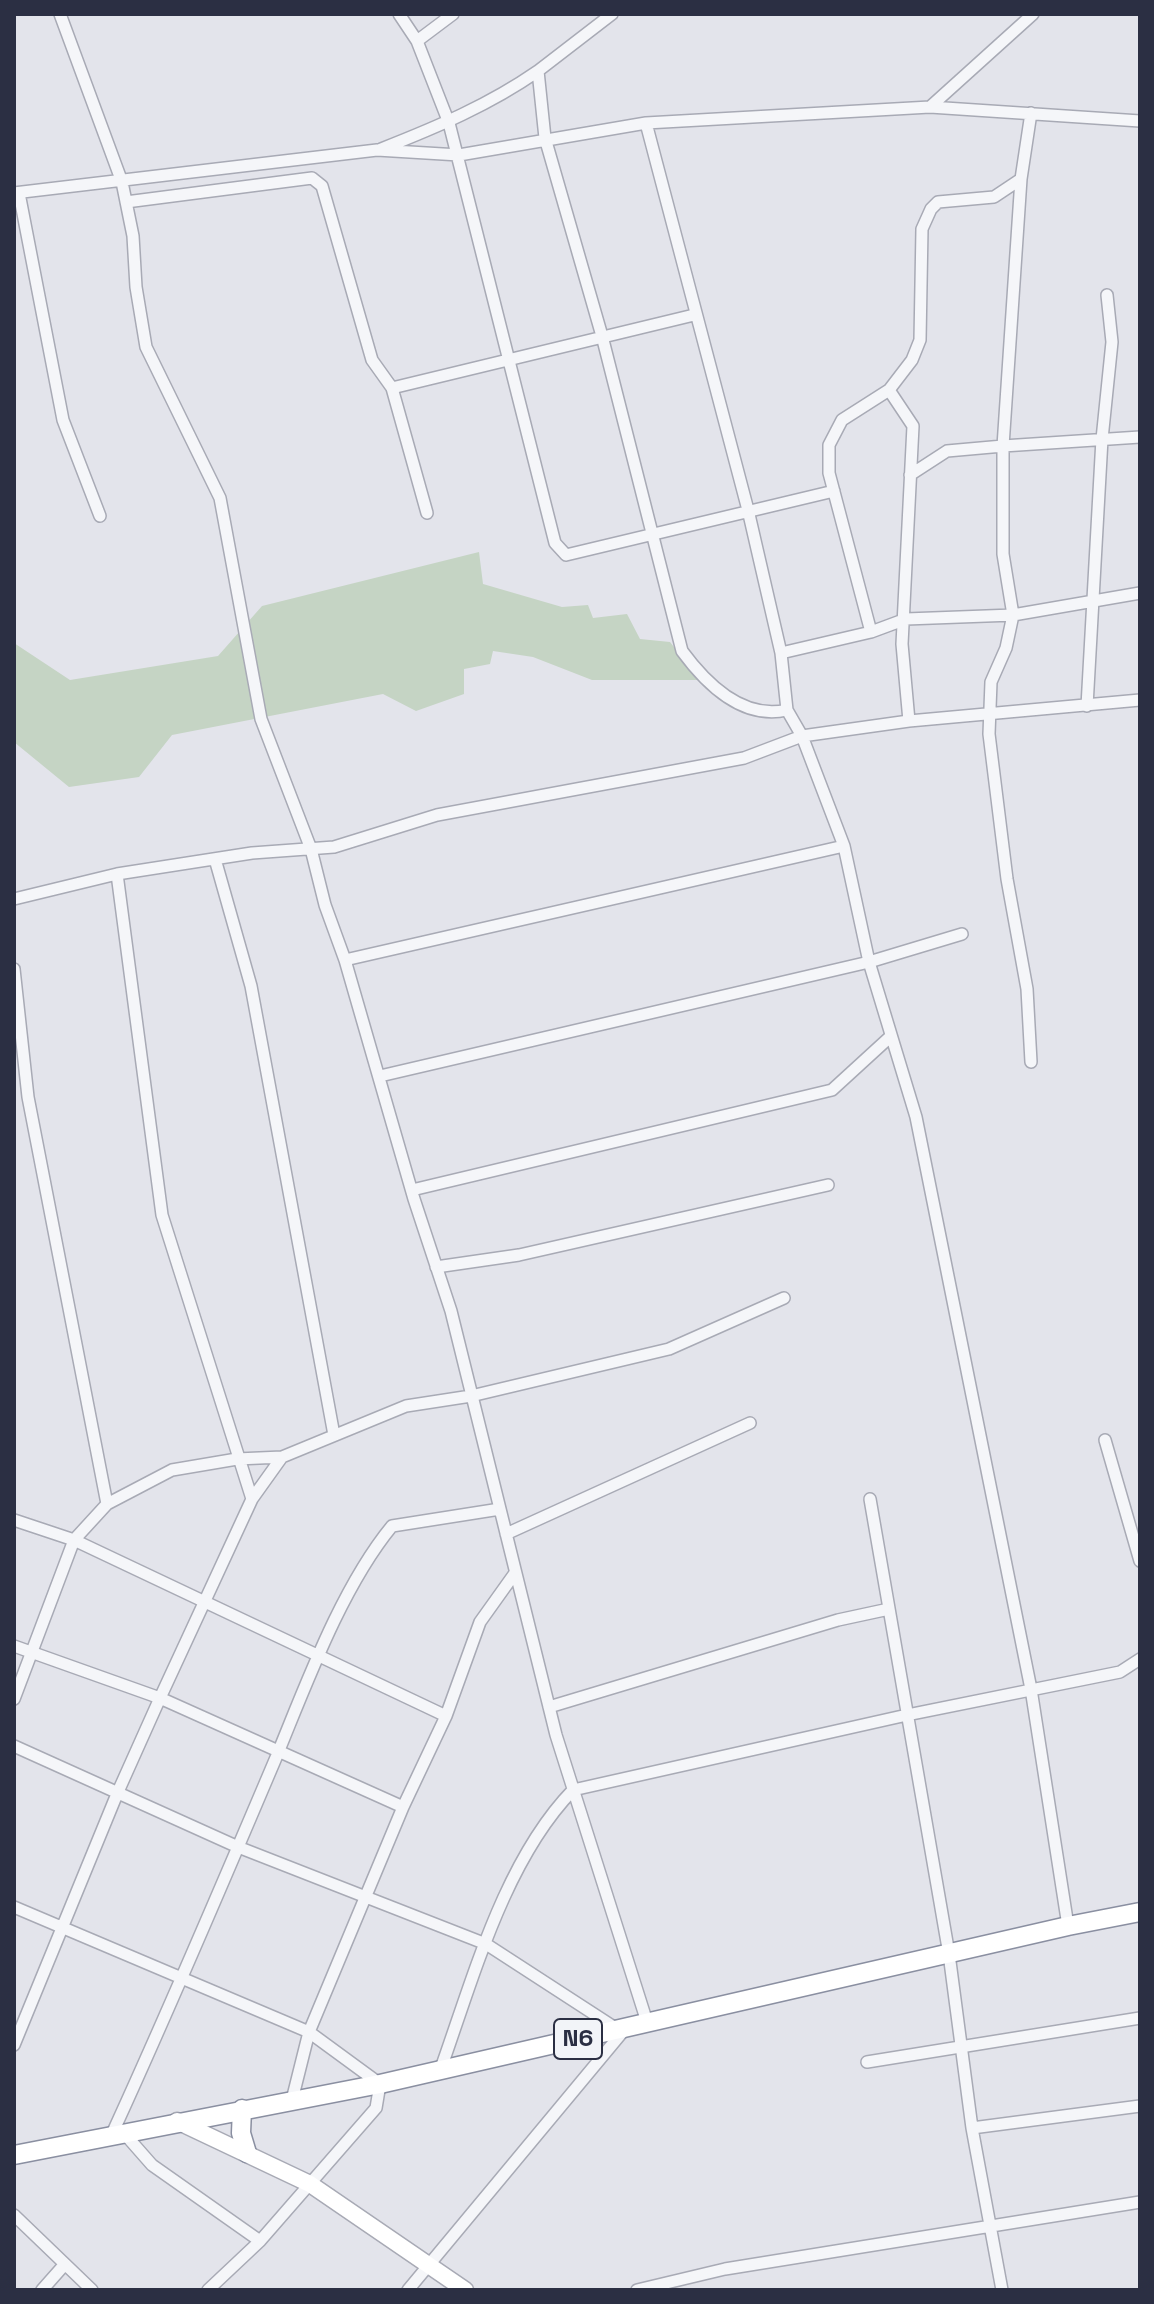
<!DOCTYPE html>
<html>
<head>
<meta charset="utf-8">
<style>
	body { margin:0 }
	#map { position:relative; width:1154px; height:2304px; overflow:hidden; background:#e3e4eb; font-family:"Space Grotesk",sans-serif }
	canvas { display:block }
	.frame { position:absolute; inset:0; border:16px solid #2b2f43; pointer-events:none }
</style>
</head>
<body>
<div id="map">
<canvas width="1154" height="2304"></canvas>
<div class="frame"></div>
</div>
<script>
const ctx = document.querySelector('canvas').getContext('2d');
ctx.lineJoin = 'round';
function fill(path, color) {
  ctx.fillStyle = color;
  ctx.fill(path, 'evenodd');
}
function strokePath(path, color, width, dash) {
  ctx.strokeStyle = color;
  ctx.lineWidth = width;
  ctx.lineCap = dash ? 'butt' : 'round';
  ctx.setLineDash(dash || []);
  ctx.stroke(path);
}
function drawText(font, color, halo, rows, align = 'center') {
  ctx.font = font + ' "Space Grotesk",sans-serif';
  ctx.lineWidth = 6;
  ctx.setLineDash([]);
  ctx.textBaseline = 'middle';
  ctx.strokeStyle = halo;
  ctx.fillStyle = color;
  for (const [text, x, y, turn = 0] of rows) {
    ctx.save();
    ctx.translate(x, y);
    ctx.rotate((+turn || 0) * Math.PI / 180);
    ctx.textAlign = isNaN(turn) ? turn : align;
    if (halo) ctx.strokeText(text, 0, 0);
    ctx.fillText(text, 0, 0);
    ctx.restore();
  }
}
fill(new Path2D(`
	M479,552L483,584L562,607L588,605L593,618L627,614L640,639L670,642L700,680H592L533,657L493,651L490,664L464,669V694L416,711L383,694L172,735L139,777L69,787L14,742V643L70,680L218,656L262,606Z`), '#c5d4c4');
const minor = new Path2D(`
	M60,14L122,182L133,236L136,287L146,347L220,498L261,719L311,849L325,905L345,960L414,1199L451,1311L556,1735L647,2022
	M399,14L417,41L449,123L555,543L566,555L834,491
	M612,14L538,71L545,138L602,336L682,651C707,685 743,720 787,710
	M417,41L453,14
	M930,107L1140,121
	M646,123L748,510L781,653L787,710L802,736L844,846L869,962L916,1117L1031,1689L1068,1926
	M381,149C437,127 489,105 538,71
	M14,193L377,150L459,155L646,123L930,107L1033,14
	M19,193L63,420L100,516
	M126,202L312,178L322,186L372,360L392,388
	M889,390L913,426L902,644L909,721
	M910,475L947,451L1003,446L1021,179
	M427,513L392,388L694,315
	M871,632L829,473V445L842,420L889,390L912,360L920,340L922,229L931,209L938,202L994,197L1021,179L1031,113
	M781,653L871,632L906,619L1013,615L1140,593
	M1087,706L1102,439L1112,342L1107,295
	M215,859L251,986L334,1435
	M117,874L162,1215L252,1499
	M14,899L117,874L252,853L334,847L437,815L744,758L802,736L909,721L1140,700
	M345,960L844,846
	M14,969L28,1097L107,1504
	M1031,1062L1027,989L1007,879L989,734L991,682L1006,648L1013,615L1003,554V446L1140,437
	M380,1076L869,962L962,934
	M412,1190L832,1090L891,1036
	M436,1267L519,1255L828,1185
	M1105,1440L1140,1561
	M870,1499L949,1954L972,2128L1002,2290
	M14,1520L74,1540L446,1716
	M506,1534L750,1423
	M14,1646L160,1698L403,1807L309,2032L292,2100
	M14,1699L74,1540L107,1504L172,1470L237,1459L282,1457
	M549,1707L838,1620L889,1609
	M14,1746L238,1847L486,1944L617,2029
	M403,1807L446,1716L480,1622L515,1573
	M14,1907L309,2032L380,2084L376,2108L260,2241L208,2290
	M14,2045L117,1794L160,1698L252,1499L282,1457L406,1406L471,1396L669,1349L784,1298
	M867,2062L1140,2018
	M440,2071C473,1979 504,1861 573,1790L907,1715L1120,1672L1140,1659
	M972,2128L1140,2106
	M123,2132L152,2165L260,2241
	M112,2134C169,2010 222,1885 275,1760C306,1685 341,1588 392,1526L500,1509
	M14,2215L92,2290
	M42,2290L65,2264
	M408,2290L625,2029
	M637,2290L725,2269L1140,2202`);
const secondary = new Path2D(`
	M177,2121L310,2184L465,2290`);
const trunk = new Path2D(`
	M242,2109L241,2133L247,2153
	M14,2155L380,2084L1068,1926L1140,1912`);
strokePath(minor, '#a8aab5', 14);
strokePath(secondary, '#a8aab5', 19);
strokePath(trunk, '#8a8fa1', 21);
strokePath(minor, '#f5f6f9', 11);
strokePath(secondary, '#fff', 16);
strokePath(trunk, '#fff', 18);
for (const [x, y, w] of [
	[578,2039,48]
]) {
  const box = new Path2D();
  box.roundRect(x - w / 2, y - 20, w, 40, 6);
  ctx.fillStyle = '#f2f4f8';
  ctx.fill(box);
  strokePath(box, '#2b2f43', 2);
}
drawText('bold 24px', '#2b2f43', null, [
	["N6",578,2039]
]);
</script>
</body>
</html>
